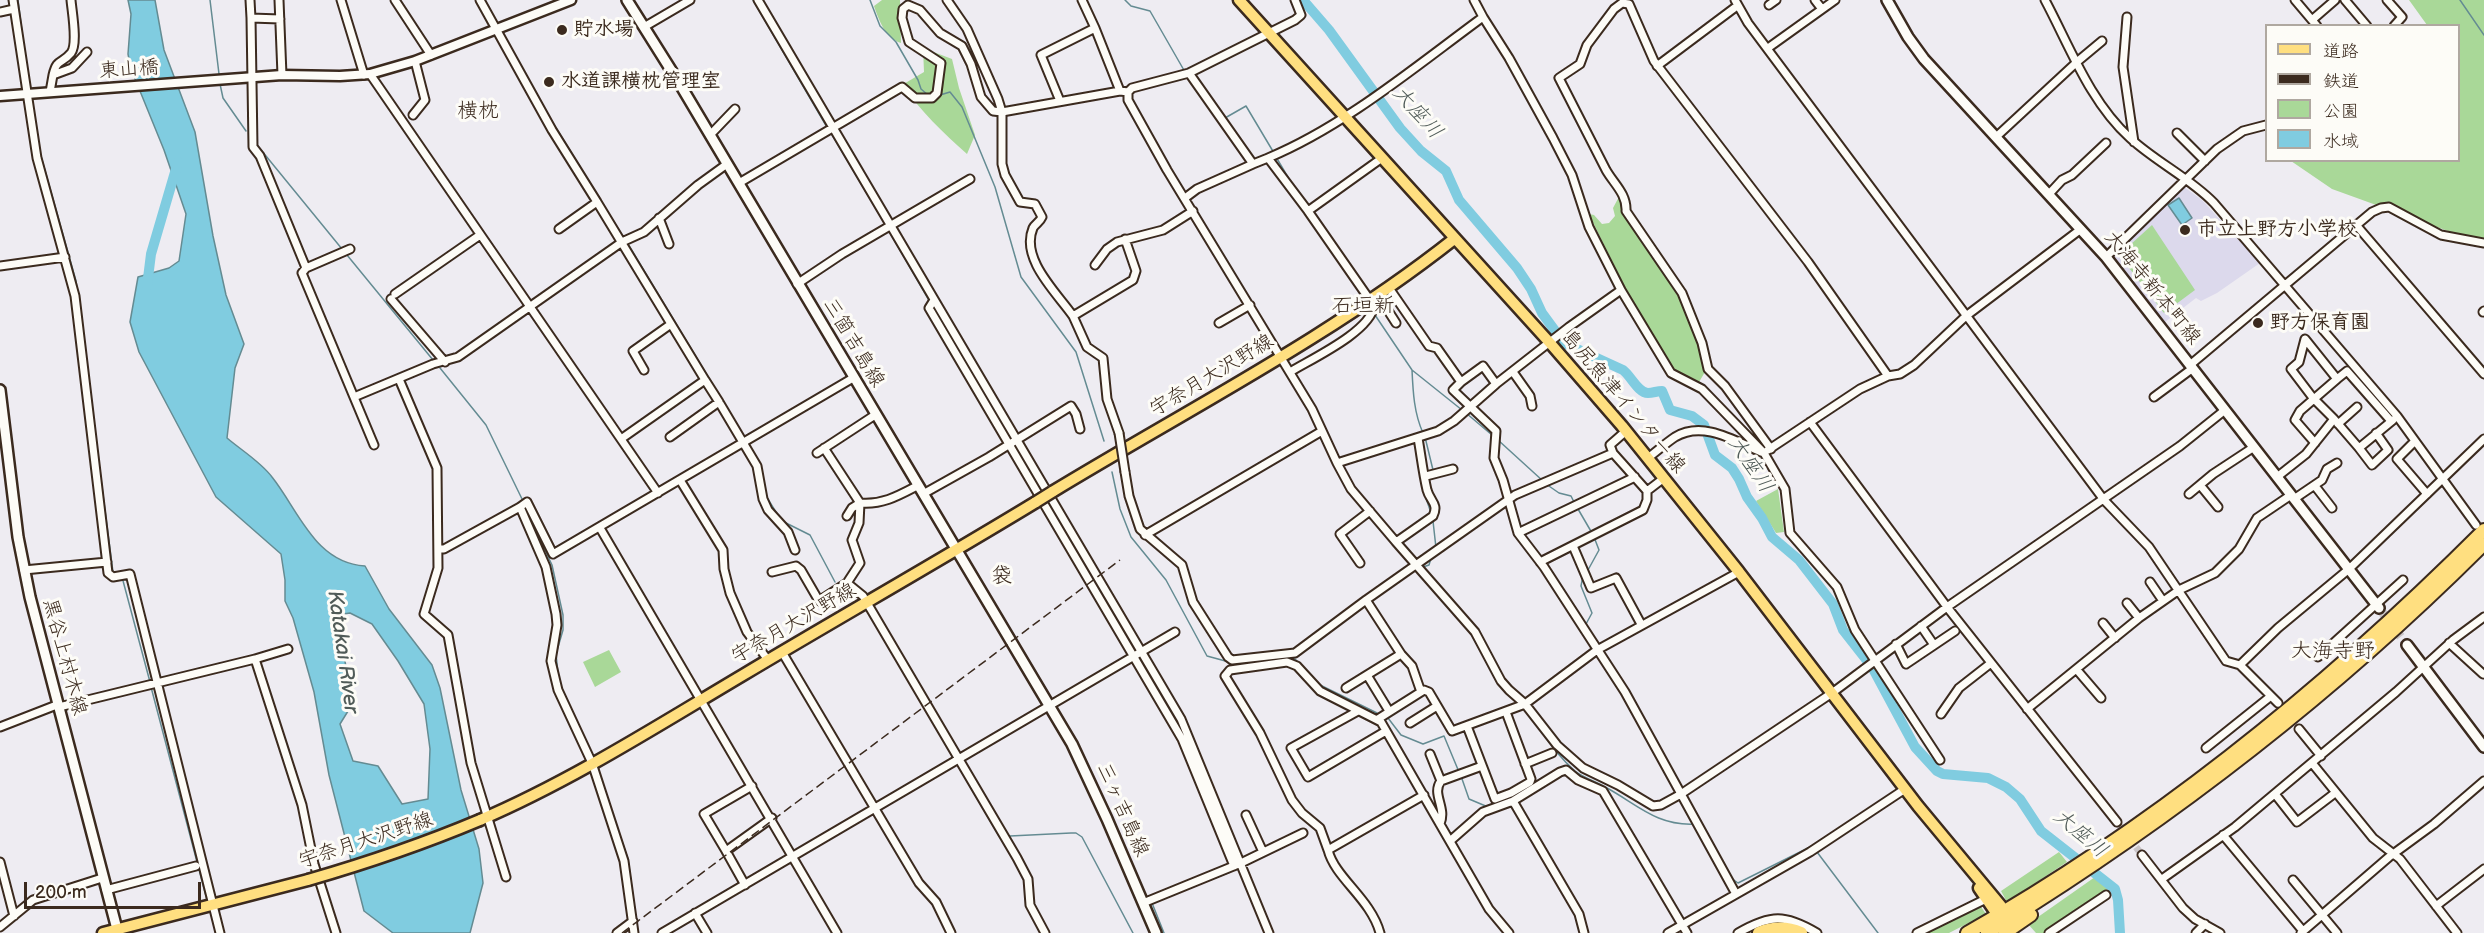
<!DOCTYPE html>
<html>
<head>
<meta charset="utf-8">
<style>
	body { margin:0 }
	#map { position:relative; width:2484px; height:933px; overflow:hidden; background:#eeecf2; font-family:"Balsamiq Sans","Klee One",sans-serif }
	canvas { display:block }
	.legend { position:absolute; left:2265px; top:24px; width:195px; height:138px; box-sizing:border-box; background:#fdfcf7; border:2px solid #afa8a0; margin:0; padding:8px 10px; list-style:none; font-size:18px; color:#3b2a1e }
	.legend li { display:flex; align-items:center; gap:12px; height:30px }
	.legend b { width:30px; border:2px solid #afa8a0 }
	.scale { position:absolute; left:24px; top:882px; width:177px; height:27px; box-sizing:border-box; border:3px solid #3b2a1e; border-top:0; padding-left:8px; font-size:18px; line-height:21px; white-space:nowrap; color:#3b2a1e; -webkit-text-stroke:4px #fdfcf7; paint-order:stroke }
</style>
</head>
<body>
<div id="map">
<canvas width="2484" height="933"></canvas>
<ul class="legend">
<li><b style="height:8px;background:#ffdf80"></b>道路</li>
<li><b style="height:8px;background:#3b2a1e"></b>鉄道</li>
<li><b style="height:16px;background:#a9d898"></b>公園</li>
<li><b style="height:16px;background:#80cce0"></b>水域</li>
</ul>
<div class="scale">200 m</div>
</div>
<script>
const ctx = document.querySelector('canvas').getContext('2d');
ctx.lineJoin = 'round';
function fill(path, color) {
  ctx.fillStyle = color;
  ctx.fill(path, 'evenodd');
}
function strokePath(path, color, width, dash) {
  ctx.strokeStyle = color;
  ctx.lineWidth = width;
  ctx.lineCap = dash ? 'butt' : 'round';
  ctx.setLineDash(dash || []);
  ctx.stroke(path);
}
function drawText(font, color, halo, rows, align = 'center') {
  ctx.font = font + ' "Balsamiq Sans","Klee One",sans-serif';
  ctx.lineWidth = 6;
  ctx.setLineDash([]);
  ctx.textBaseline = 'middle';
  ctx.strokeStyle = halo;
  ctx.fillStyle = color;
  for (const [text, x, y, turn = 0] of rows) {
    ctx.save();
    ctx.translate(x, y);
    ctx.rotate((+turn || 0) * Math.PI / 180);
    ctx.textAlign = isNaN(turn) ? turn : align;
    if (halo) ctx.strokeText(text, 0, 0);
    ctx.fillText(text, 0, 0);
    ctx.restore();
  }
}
fill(new Path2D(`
	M2184,187L2202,200L2260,263L2217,293L2201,301L2196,298L2165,322L2113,255Z`), '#dcd9ec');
fill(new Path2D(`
	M882,0H900L901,43C885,38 879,20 874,6Z
	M2409,0H2484V240L2459,235L2332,189L2291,161L2458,160V26L2427,25Z
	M923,48L952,59L959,88L975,135L967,154C943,133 921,111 902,85L924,72Z
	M1620,195L1623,206C1658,259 1693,308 1706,370L1698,384L1672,371L1624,287L1589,214L1594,215L1602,224L1609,223L1615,216L1613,208Z
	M2152,225L2195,290L2164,313L2119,255Z
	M1778,489L1784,532L1776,533L1756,501Z
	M609,650L621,672L595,687L583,662Z
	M2059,852L2067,862L2007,902L2001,891Z
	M2095,877L2109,888L2044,933H2036L2028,924Z
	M1979,904L1986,914L1949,933H1922Z`), '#a9d898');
const water = new Path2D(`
	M128,0H155L164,50L195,132L213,236L226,295L244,344L235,368L227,438C241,450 261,462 272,477C299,511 315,563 365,566L389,609L432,665L440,688L461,790L479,849L483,883L470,933H393L364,911L329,775L314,692L293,618L285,601V580L281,554L216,497L139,352L130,322L138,277L169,268L179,261L186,214L164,150L131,69L128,54L131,14ZM350,613L372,624L398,661L424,704L430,749L428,799L402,804L378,766L353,761L340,724L353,703L336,615Z
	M2179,198L2192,218L2182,225L2168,205Z`);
fill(water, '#80cce0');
strokePath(water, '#648b92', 1.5);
strokePath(new Path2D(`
	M18,0L28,79
	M210,0L219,74
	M485,0L497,23
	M753,0L828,129
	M870,0L880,26L896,42L918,80L921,89L928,95
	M1125,0L1131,6L1150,11L1185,72
	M2460,0L2484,35
	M505,38L515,56
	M220,84L223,98L246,131
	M940,95L950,92L962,107L995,187L1021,277L1076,352L1104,441
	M537,97L622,235
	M1225,118L1246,106L1274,153
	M831,133L885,224
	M257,145L342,249
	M39,149L76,281L78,295
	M1276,157L1292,184
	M889,231L930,302
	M628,244L719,395
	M347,255L433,360
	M1336,258L1364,298
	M933,306L1011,439
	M1375,315L1412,370L1462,410
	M81,321L88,376
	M440,368L486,425L523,501
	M1412,370C1413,392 1414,413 1423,433
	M1466,413L1492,435
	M94,425L113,572
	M1425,437L1433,470
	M1498,440L1543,481
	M1015,446L1043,493
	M1112,472L1120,509L1131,537L1166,580L1207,656L1229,662
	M1546,484L1559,493L1571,496L1574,502
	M1425,495L1431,513
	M766,496L779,517
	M1047,500L1136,651
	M525,507L552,565L563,615V630L556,654L559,682L591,753
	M1578,509L1592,533
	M782,521L810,535L835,582
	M1433,521L1436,548
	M1423,567L1429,565L1431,558
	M1415,569L1437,594
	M1588,570L1599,550L1594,537
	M1583,576L1581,586L1592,613L1586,624L1589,630
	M122,577L150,682
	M1468,629L1490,667
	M879,630L953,757
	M1140,658L1180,726
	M1285,658L1295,659L1320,685L1377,713
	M1240,663L1274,659
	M1499,684L1519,704
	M151,687L207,900
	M1634,702L1651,732
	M1388,718L1401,735L1423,744L1444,736L1459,772
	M1539,728C1549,743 1561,759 1575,771C1584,778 1597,782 1607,788C1638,805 1657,826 1695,824
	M957,764L999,836
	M1461,776L1469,799L1488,807
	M604,789L628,859L638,933
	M1685,794L1709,837
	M1010,836L1071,833H1076L1082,837L1133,933
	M1817,852L1878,933
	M1731,878L1738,883L1812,846
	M210,910L216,933
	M1164,933L1152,903L1230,872`), '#648b92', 1.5);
strokePath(new Path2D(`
	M1303,0L1329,30L1400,128L1421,151L1446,171L1459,200L1517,268L1531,289L1542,313L1564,343L1623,370C1631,376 1638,393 1648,393C1653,393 1657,391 1662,391L1670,410L1692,416L1704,425L1715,455L1732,468L1739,479L1747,497L1762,518L1772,537L1799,560L1833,604L1843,630L1872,667L1915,747L1937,771L1943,774L1988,778L2006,787L2020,799L2041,831L2115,889L2118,900L2120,933
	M147,286L151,254L178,162`), '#80cce0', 10);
strokePath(new Path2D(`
	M2117,822L2142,855`), '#cac5c8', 7, [7, 3.5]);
strokePath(new Path2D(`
	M2379,608L2407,645`), '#cac5c8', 9, [9, 4.5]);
const minor = new Path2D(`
	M13,0L37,158L75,296L108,573L113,577L130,574L220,933
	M250,0L251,18
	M279,0L282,75
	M341,0L364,75
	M395,0L431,55
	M480,0L552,130L597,202
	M758,0L1181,719L1269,933
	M947,0L967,29L998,99L1002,112V164L1005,175L1020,202L1035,204L1042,217C1040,222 1035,224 1033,228C1020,259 1057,293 1073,316L1133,280L1136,271L1125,239
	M1474,0L1483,17
	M1735,0L1748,23L2104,500L2149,547L2226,661L2240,665L2278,703
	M1815,0L1822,9
	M2045,0C2070,47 2090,102 2130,138C2156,162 2190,178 2214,203L2397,416L2476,525
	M2295,0L2317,26
	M2345,0L2367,26
	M2387,0L2402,17L2394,26
	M1769,5L1776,0
	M0,12L14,9
	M2127,17L2123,67L2134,142
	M280,19L251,18L253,147L260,156L306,268L302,273L374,445
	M2312,20L2335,0
	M644,27L690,0
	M1095,28L1120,91
	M1768,48L1835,0
	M1657,66L1737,6
	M1189,73L1253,164L1268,158
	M370,74L658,493
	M53,75C57,58 62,64 71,53C78,44 72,12 71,0
	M50,92L53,75L72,68L87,52
	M1128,92V100L1167,170L1312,409L1337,463L1438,431L1454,421L1496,384L1569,327L1621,290L1671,373L1702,389L1764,453L1785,489L1790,533L1837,587L1855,630L1940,760
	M1060,101L1041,55L1095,28L1082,0
	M413,115L425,100L415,61
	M2177,133L2205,161
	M710,135L735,109
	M1996,137L2078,61L2102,41
	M739,183L902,87L915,98H932L937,93L941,63L909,42L902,18L903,9L908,5L920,10L940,33L962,46L971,64L981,97L993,111L1002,112L1120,91L1128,92L1132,88L1189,73L1295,20L1301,15L1295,0
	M2049,194L2062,180L2072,175L2106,143
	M1185,198L1197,189L1253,164
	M1308,211L1382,158
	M659,218L669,244
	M2357,226L2484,374
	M559,229L597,202L671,324
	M2106,257L2217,149L2243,131L2266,125
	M1095,265L1107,249L1117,242L1163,230L1193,211
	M0,266L65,257
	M306,268L350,249
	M797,284L842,254L970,179
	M1389,288L1429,346L1437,348L1461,382
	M395,294L480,235
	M1378,295L1396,323
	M391,299L445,362
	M934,300L929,308L1182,739L1234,866
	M2483,312L2484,311
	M1073,316L1087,347L1103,358L1107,399L1119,433
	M1219,323L1250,305
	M2190,365L2372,212L2381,208L2389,207L2441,235L2484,243
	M644,370L633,351L671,324L705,380
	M1290,372C1311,359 1370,332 1374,306L1308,211L1268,158C1345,126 1416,66 1483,17L1509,58L1553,138L1572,175L1589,227L1621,290
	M1513,372L1530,396L1532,406
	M399,379L437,468L438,568L424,614L448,635L471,763L506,877
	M1496,384L1483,366L1461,382L1453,390L1496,431L1494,458L1503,480L1518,533L1544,567L1625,692L1736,894
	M354,397L433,364L458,357L622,242L644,232L698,185L727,164
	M2154,397L2193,368
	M2334,419L2313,398L2291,369L2299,362L2305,339L2337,379L2347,371L2391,421
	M1810,422L1947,607L2117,822
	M2338,424L2357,407
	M670,437L719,402L757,466L763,499L768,510L788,532L795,550
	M1418,438C1421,455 1423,473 1427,490C1430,501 1439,504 1433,516L1396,542L1475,632L1501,681L1509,690L1525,704L1557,745L1583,768L1618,785L1653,806L1661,805L1681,794L1832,693L1947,607L2180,446L2225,410
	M621,439L705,380L719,402
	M2415,441L2397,459L2427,494
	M2315,443L2295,420L2300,411L2337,379
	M824,448L860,503L852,508L847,516
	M2359,448L2372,465L2388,450L2376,433
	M1771,449L1725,386L1708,369L1702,343L1682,293L1626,211C1627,194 1614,184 1606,170L1559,78L1580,64L1587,45L1614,9L1622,3L1629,4L1654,61L1808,262L1888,376
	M1768,450L1860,389L1888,376L1900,374L1914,365L1966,316L2081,229
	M817,453L875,415
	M1613,453L1610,445L1626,431
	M1648,458C1657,451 1666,443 1675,437C1703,420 1735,441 1761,452
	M1337,463L1351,489L1396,542
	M1125,472L1129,496L1140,529L1182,565L1193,602L1228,657L1232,660L1295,653L1366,600L1401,654
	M1426,476L1453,469
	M2277,477L2306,454L2334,419L2359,448L2393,420
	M680,480L723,550L724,569L730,593L747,632L768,660
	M2200,485L2218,507
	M917,486C898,496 882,505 860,503L859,523L852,540L860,563L847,583L863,596L1017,858L1028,879L1030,905L1045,933
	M2315,486L2332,508
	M923,494L989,457L1071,406L1076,414L1080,429
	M2189,494L2213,474L2254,447
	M2294,499L2322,480L2327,469L2337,463
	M520,507L527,502L553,554L853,378
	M600,528L837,933
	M1518,533L1635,477
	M1145,535L1322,431
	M1573,546L1591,588L1616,578L1641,624
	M438,549H444L520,507L546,567L556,614L557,625L551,661L558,690L592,763L624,861L634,933
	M1540,562L1643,510L1647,500V491L1664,478
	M1360,563L1340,534L1370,511
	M24,570L107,562
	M772,572L796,566L801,570L819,601L847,583
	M2150,582L2163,601
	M1366,600L1515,495L1613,453L1647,491
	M2127,603L2139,618
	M2103,623L2115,638
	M1921,626L1934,645
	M2449,643L2483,674
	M1896,644L1906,664L1955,631
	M782,652L919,883L936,902L951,933
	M2318,657L2403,580
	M255,659L288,649
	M2240,665L2278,628L2349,569L2484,439
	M2077,670L2101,698
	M1367,675L1401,654L1412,666L1421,692
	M1346,688L1367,675L1389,711
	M2027,709L2139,618L2179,590L2215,573L2239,549L2257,518L2291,495
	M1358,711L1291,748L1308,777L1386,731
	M1941,714L1959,688L1991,663
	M1378,719L1424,690L1429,692L1452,731L1517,707L1525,704L1597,650L1739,572
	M1410,723L1437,706
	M1467,726L1495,799L1511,793L1530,782L1531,779L1506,712
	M0,727L54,706H63L255,659L302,805L314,864L336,933
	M2299,729L2321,756
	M2206,748L2271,696
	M1430,754L1441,781
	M2312,763L2373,838L2400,859L2457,933
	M1525,764L1552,753
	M2275,794L2297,822L2335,793
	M1513,801L1579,914L1584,933
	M1246,815L1263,852
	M1440,824C1447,807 1431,794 1441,781L1482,766
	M2223,835L2303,931
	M1450,841L1483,812L1513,801L1560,772L1566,770L1578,780L1603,791L1687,933
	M1328,850L1320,828L1302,813L1292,800L1260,733L1225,676L1230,670L1287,662L1297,666L1320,691L1381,722L1489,909L1509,933
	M726,851L704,814L752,786
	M2142,855L2183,908L2195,919L2220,933
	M0,862L14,916
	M2162,879L2235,827L2396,692L2453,640L2484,617
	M2293,880L2337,933
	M745,885L726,851L772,818
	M106,890L196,866
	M1143,903L1241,863L1303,833
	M2436,906L2484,869
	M695,913L707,933
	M0,927L33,900L102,878
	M617,933L633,921
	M662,933L1175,632
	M1380,933C1371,899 1335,878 1328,850L1424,795
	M1668,933L1810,852L1905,789
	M1738,933C1771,914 1785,914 1817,933
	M1917,933L1986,899
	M2049,933L2106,895
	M2196,933L2205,924
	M2301,933L2389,857L2434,824L2484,781`);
const tertiary = new Path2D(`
	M0,96L282,75L340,76L370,74L415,61L571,0`);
const secondary = new Path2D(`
	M627,0L681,86L1072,744L1107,819L1156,933
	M1887,0L1908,37L1924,59L2106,257L2379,608
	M0,390L18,537L30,597L118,933
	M2407,645L2484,747`);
const primary = new Path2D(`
	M1239,0L1550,343L1622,426L1739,572L1918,806L2001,906
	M1052,492C1187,410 1330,337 1454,239
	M480,820C571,781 657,726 743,675C840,617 939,561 1036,502
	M1979,888L1994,910
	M103,933L308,880`);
const motorway = new Path2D(`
	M1759,933C1773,927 1787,927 1801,933
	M1967,933C2157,825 2330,684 2484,530
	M1987,933C2168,822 2334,694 2484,544
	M2005,933L2031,915`);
strokePath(minor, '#3b2a1e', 11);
strokePath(tertiary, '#3b2a1e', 13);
strokePath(secondary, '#3b2a1e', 14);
strokePath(primary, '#3b2a1e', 15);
strokePath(motorway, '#3b2a1e', 16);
strokePath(minor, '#fdfcf7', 7);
strokePath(tertiary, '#fdfcf7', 8);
strokePath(secondary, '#fdfcf7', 9);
strokePath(primary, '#ffdf80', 10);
strokePath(motorway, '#ffdf80', 12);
strokePath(new Path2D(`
	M622,933L1120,560`), '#3b2a1e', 1.5, [9, 4.5]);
const minorBridge = new Path2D(`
	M1119,433L1125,472`);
const primaryBridge = new Path2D(`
	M1036,502L1052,492
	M308,880C367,863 423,844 480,820`);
strokePath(minorBridge, '#3b2a1e', 11, []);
strokePath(primaryBridge, '#3b2a1e', 15, []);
strokePath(minorBridge, '#fdfcf7', 7);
strokePath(primaryBridge, '#ffdf80', 10);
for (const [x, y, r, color] of [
	[562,30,6,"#3b2a1e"],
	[549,82,6,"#3b2a1e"],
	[2185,230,6,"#3b2a1e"],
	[2258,323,6,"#3b2a1e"]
]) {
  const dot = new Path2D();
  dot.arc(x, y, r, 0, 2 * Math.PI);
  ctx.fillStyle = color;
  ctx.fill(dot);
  strokePath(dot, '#fdfcf7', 2);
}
drawText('bold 20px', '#3b2a1e', '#fdfcf7', [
	["貯水場",574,30],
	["水道課横枕管理室",561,82],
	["市立上野方小学校",2197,230],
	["野方保育園",2270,323]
], 'left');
drawText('20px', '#3b2a1e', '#fdfcf7', [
	["東山橋",129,70,-4],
	["大海寺新本町線",2152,288,51],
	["三箇吉島線",853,343,59],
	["宇奈月大沢野線",1212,376,-31],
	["島尻魚津インター線",1623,402,50],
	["宇奈月大沢野線",794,624,-30],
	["黒谷上村木線",64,657,75],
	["三ヶ吉島線",1122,810,66],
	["宇奈月大沢野線",366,841,-18]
]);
drawText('21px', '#3b2a1e', '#fdfcf7', [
	["横枕",478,112],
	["石垣新",1363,307],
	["袋",1002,577],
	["大海寺野",2333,652]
]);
drawText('italic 21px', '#505b58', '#fdfcf7', [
	["大座川",1417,113,48],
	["大座川",1750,465,56],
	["Katakai River",342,652,82],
	["大座川",2080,834,40]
]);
</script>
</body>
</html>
